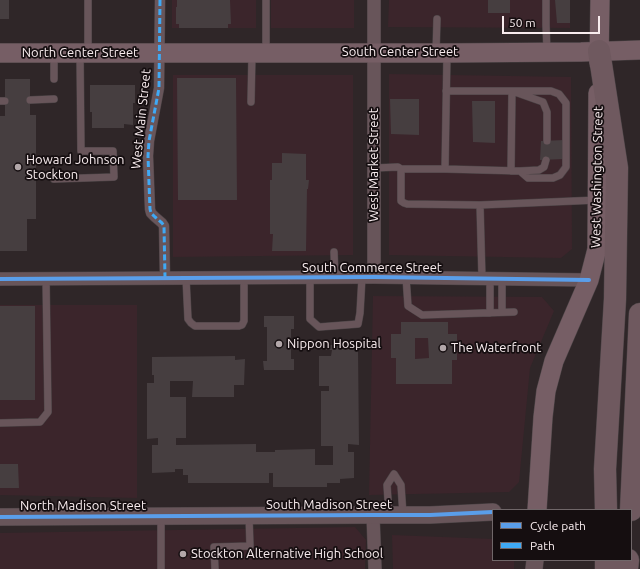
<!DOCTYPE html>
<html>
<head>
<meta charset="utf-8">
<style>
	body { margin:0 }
	#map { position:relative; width:640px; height:569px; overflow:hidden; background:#2f2628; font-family:Ubuntu,sans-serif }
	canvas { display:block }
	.legend { position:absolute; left:492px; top:509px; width:140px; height:52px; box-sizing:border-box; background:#150e10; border:1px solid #706769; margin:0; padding:5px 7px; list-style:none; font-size:12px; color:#f8ecee }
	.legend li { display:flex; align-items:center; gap:8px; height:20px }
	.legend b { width:20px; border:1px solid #706769 }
	.scale { position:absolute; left:502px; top:16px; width:98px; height:18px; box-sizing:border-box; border:2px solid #f8ecee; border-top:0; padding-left:5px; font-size:12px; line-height:14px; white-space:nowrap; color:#f8ecee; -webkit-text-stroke:3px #150e10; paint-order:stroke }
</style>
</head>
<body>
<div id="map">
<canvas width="640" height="569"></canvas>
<ul class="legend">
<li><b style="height:5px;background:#5a9eea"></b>Cycle path</li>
<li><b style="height:5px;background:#3fa9f5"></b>Path</li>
</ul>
<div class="scale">50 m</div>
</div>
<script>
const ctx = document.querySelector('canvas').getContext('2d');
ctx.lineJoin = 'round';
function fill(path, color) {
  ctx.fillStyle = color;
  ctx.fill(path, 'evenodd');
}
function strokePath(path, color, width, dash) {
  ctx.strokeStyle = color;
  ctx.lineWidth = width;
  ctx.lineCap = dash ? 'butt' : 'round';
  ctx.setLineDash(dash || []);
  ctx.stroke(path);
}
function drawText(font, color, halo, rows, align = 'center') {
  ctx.font = font + ' Ubuntu,sans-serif';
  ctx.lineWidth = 3.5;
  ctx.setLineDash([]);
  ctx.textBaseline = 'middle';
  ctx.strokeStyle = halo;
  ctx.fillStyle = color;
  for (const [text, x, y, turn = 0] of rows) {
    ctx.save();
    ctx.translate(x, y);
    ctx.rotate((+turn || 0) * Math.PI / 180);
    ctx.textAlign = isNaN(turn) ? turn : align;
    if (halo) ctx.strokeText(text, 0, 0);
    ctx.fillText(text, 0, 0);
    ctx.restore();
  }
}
fill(new Path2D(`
	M172,0H256V28H172Z
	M271,0H354V28H271Z
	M389,0H570V28L388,27Z
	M389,74L571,77L572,249L561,258L389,255Z
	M173,75H353V255L173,257Z
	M373,296L542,297L554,311L530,368L519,482L509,492L369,495Z
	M0,305H137V498L0,495Z
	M355,527L366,540L365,569H0V533Z
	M392,535L493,539V560H514V569H393Z`), '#3b252b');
fill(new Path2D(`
	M0,0H9V19H0Z
	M177,0H230L231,24H228V28H179V24H176V7H177Z
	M488,0H510V13H488Z
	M555,0H570V23H557Z
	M177,78H236L237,200H178Z
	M5,79H30V115H36V219H27V251H0V116H5Z
	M90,85H135V103H133V125L124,124V128H92V112H90Z
	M390,99H419V135L391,134Z
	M472,101H495V143L473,142Z
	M564,140V159L540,160L541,141Z
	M282,153L306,154V180H309L308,189H307L306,251H272L273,234H270V180H272V163H282Z
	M0,306H35V400H0Z
	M264,316H294V329H291V359H294V370H264L263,361H267V327H264Z
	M401,322H448V334H457V360H452V384H396V358H391V334H401ZM415,338H428L429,358L415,359Z
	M326,345H341V349H358L359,445L348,444V452H354V478L340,479V483H327V487H273V473H269V483H188V475H183V469H175V472L152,473V445H158V438L147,439V383H154V375H152V357L235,356V360L245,359L244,385H234V397H192L193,381H170V397H186V438H176V445L256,444V452H275V450L315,449V465H333V446H321V391H329V386H319V356H331L332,350H326Z
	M0,464H18L19,488H0Z`), '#463e40');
const service = new Path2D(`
	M88,0V53
	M266,0V52
	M546,0V25L547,52
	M436,52L437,19
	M54,53V79
	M30,100L54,99
	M0,101H5
	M251,102L252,54
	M374,168L398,167L401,169V201L404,203L407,204L480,205L482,278
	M401,169H445L447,54
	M445,169L520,171L528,178H553L560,175L566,167V103L559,94L551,91H446
	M511,171L512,91L543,102L547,112V141
	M520,171L539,170L544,167L546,160
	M54,179L114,177L113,151H81L80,53
	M480,205L598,200
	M334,252L335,277
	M310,277V319L319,327L358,324L360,313L362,277
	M406,277L408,306L422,315L514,312
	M186,278L188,319L191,323L195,326H239L242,325L244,321V277
	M490,278V313
	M502,312V279
	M0,423L40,422L48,412L46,278
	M389,515L387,485L394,474L401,485L403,515
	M161,516V569
	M215,569L214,547L250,546L249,516`);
const pedestrian = new Path2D(`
	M160,0L159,88L149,141L148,156L149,183L150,209L151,213L155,217L162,223L164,226L165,278`);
const minor = new Path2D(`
	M374,277V0
	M0,279L374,277L589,280
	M373,515L375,569`);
const tertiary = new Path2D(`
	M0,517L373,515H430L493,512
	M534,569L535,560`);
const secondary = new Path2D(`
	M0,53H447L581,52L640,50
	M599,63L600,0
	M537,510L543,417L546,391L554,361L589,280L597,249L598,93`);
const motorway = new Path2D(`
	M599,51L617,168L615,299L605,469L606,510
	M631,510L640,314
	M606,569V560
	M627,569L628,560`);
strokePath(service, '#4a4345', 8);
strokePath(pedestrian, '#4a4345', 11);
strokePath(minor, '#4a4345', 14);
strokePath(tertiary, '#4a4345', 18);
strokePath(secondary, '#4a4345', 20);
strokePath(motorway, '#4a4345', 23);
strokePath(service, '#68555a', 7);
strokePath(pedestrian, '#68555a', 10);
strokePath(minor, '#68555a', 13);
strokePath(tertiary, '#68555a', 17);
strokePath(secondary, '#765e65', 19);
strokePath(motorway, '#6f595f', 22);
strokePath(new Path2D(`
	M160,0L159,88L149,141L148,156L149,183L150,209L151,213L155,217L162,223L164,226L165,278`), '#3fa9f5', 3, [6, 3]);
strokePath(new Path2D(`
	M0,279L374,277L589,280
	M0,517L373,515H430L493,512`), '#5a9eea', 4);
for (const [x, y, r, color] of [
	[18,167,4,"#b2a7a9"],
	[279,344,4,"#b2a7a9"],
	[443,348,4,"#b2a7a9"],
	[183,554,4,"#b2a7a9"]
]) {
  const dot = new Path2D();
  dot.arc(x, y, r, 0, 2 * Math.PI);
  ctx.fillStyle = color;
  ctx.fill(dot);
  strokePath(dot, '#150e10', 1.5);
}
drawText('13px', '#f8ecee', '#150e10', [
	["South Center Street",400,52],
	["North Center Street",80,53],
	["West Main Street",141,119,-84],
	["West Market Street",374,165,-90],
	["West Washington Street",597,177,-89],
	["South Commerce Street",372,268],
	["South Madison Street",329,505],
	["North Madison Street",83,506]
]);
drawText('13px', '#f8ecee', '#150e10', [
	["Howard Johnson",26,160],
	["Stockton",26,175],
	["Nippon Hospital",287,344],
	["The Waterfront",451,348],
	["Stockton Alternative High School",191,554]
], 'left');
</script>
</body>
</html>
